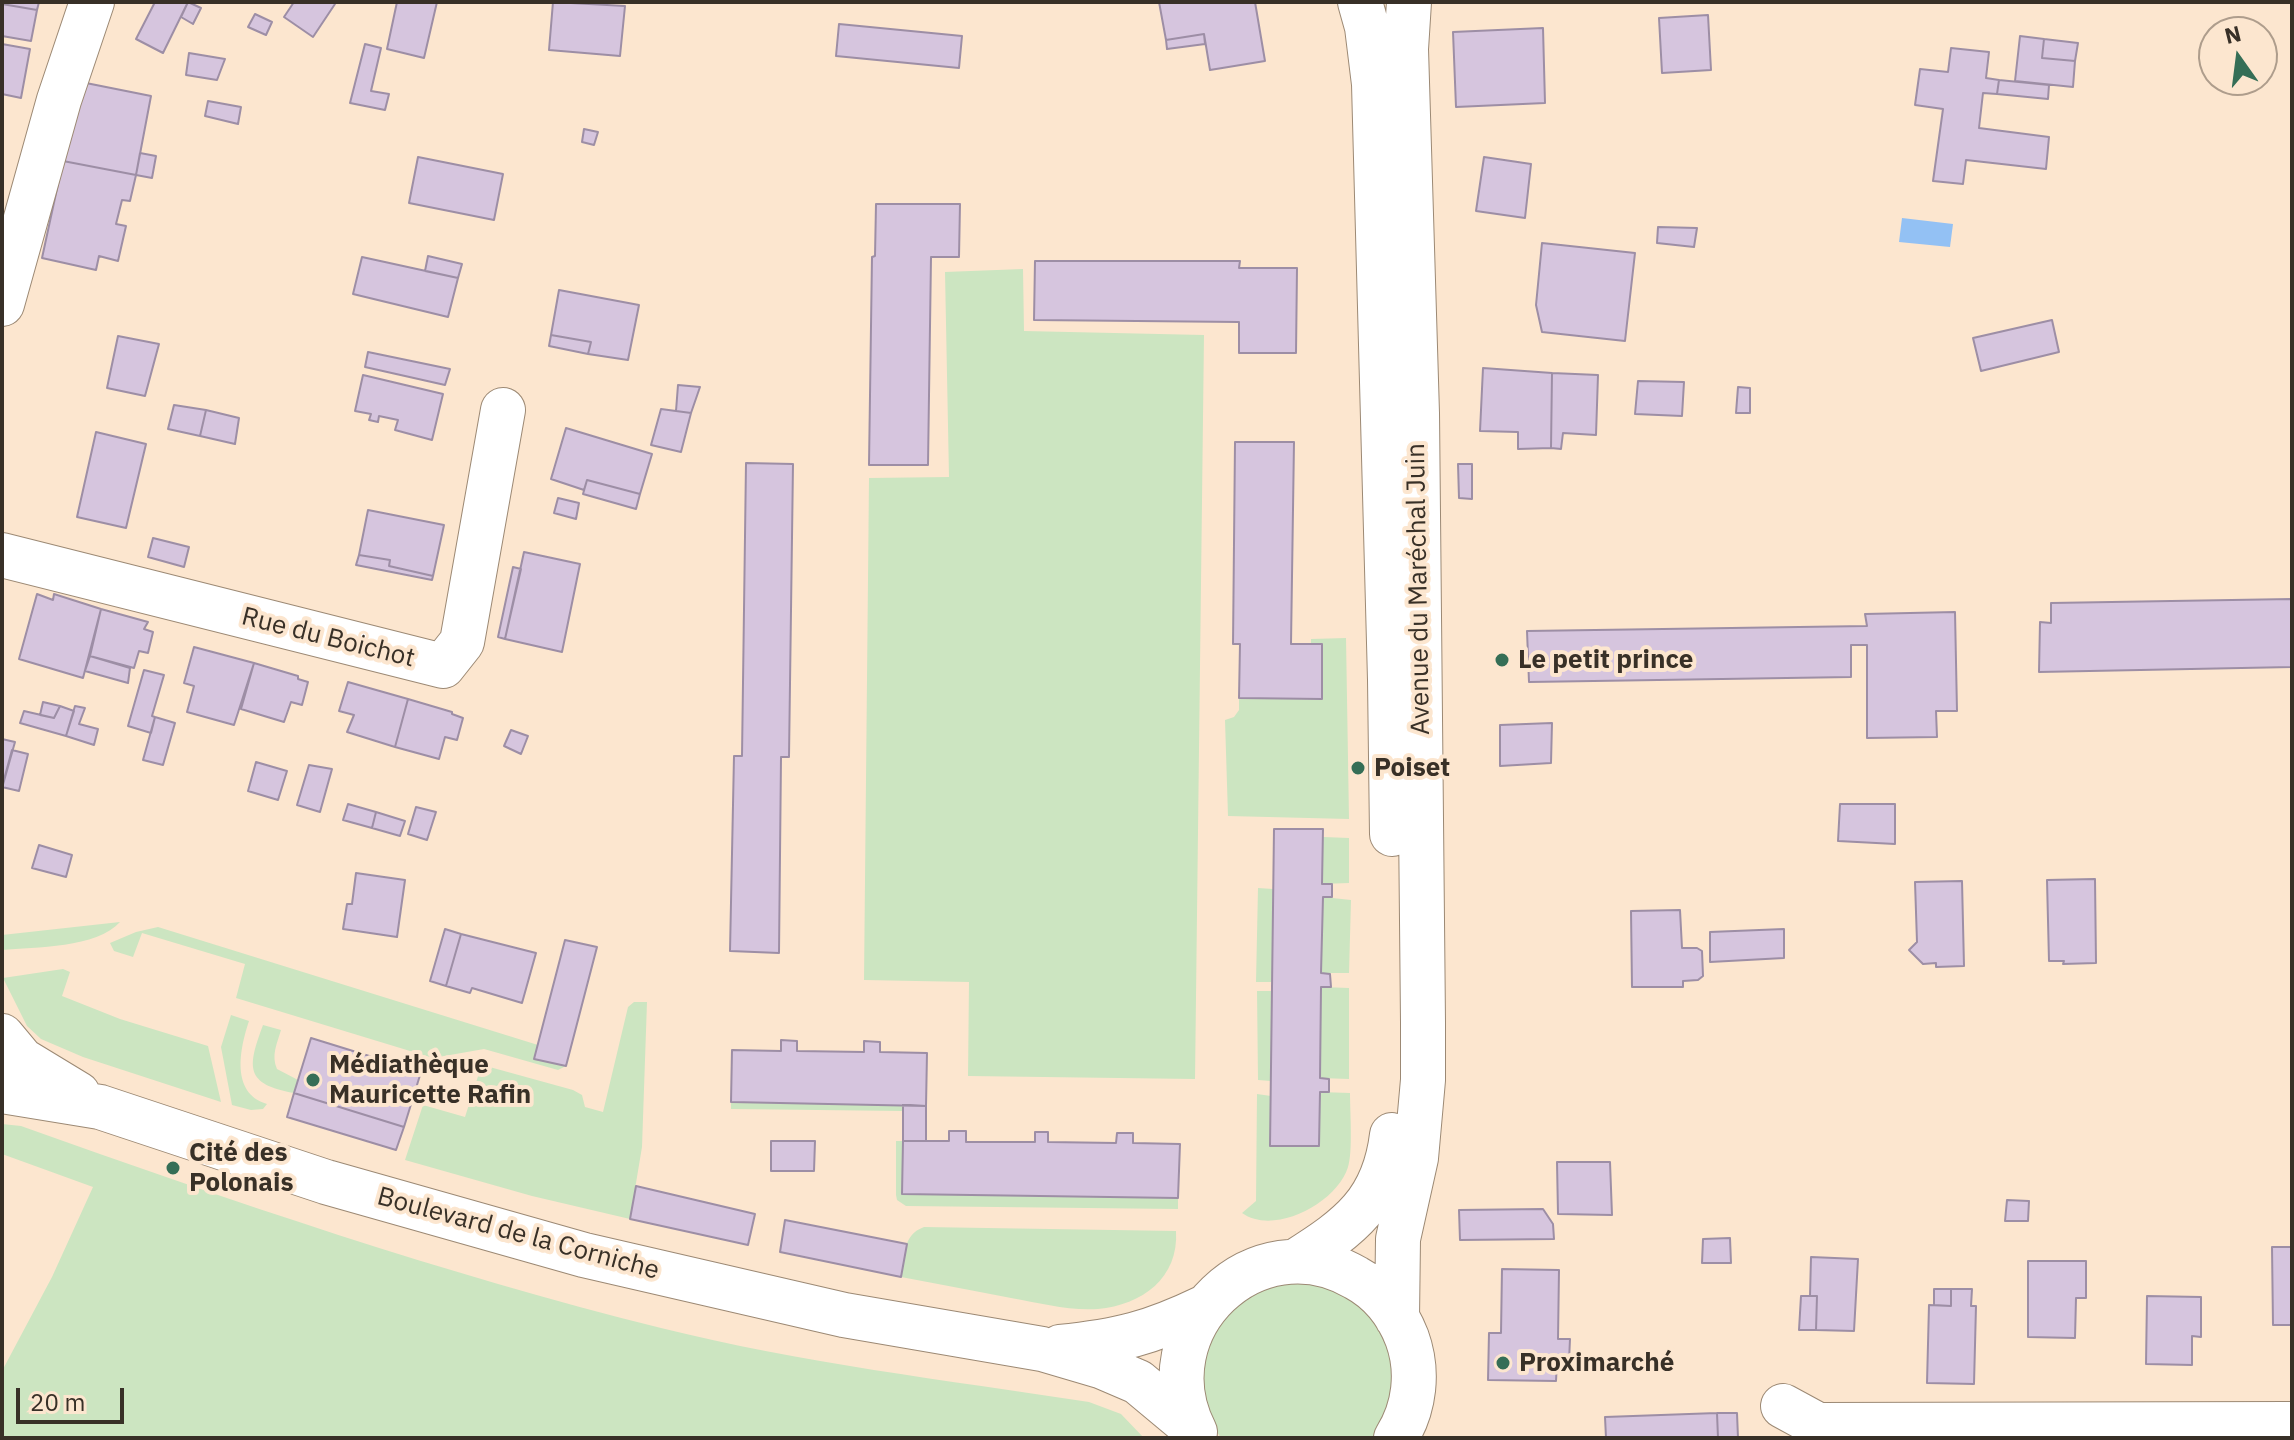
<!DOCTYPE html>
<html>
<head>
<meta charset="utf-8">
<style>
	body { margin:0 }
	#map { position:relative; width:2294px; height:1440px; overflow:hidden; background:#fce6cf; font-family:"IBM Plex Sans",sans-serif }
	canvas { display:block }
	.frame { position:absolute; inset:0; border:4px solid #383027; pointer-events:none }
	.north { position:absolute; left:2198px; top:16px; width:80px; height:80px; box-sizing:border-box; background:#fce6cf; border:2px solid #ae9d8c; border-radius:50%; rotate:346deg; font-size:22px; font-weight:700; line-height:32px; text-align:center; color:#383027 }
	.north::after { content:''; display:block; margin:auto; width:28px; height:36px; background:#356e56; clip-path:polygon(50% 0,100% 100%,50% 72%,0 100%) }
	.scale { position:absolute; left:16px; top:1388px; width:108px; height:36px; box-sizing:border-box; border:4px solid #383027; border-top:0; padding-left:10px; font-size:24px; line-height:28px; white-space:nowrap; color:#383027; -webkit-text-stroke:6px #fce6cf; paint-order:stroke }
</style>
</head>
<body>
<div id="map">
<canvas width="2294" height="1440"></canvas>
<div class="frame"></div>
<div class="north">N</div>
<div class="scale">20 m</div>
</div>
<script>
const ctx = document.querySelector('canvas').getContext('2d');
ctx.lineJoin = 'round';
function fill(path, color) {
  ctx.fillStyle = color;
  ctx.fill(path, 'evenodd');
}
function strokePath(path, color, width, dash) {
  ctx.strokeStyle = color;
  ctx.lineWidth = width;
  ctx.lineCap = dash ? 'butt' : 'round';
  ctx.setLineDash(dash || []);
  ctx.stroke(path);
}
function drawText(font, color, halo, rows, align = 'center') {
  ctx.font = font + ' "IBM Plex Sans",sans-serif';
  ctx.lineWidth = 8;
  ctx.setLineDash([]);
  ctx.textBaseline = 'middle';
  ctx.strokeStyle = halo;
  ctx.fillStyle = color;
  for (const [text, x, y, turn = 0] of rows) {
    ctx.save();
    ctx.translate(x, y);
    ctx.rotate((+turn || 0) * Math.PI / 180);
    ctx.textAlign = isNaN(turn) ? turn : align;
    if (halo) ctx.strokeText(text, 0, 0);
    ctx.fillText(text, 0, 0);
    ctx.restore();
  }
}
fill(new Path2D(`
	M1023,269L1024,331L1204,335L1195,1079L968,1076L969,982L864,980L869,478L949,477L945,272Z
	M1346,638L1349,819L1228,816L1225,720L1234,717L1239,710V698L1322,699V645L1311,644V639Z
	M1323,837L1349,838V883L1322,884Z
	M1258,888L1273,889L1272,982H1256Z
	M1323,897L1351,900L1349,973H1321Z
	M120,922C97,948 35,947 2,950V935Z
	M158,927L538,1045L535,1059L566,1066L558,1070L484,1049L433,1058L236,998L245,964L142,933L133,957L114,951L110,943L136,932Z
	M63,969L70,972L62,996L120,1019L208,1046L221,1102L83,1057L41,1039L27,1026L3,978Z
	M1321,987L1349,988V1079L1320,1078Z
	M1257,991H1272L1271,1081L1258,1080Z
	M634,1002H647L642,1147L630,1219L532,1196L405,1160L423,1105L465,1117L480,1070L486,1066L573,1090L582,1095L585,1107L603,1112L628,1007Z
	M231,1015L249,1021C240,1048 230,1093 267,1104L263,1109L251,1110L232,1105L221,1047Z
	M263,1025L281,1030C277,1044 271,1055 277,1069L298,1080L294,1093C245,1084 247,1068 263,1025Z
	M1320,1092L1350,1093C1350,1112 1353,1152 1348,1167C1337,1203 1274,1236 1242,1213L1256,1201L1257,1094L1271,1096Z
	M731,1102L903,1105V1111L731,1109Z
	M2,1124L21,1126C231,1201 444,1274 661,1328C801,1363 946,1380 1089,1402L1121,1414L1144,1438H2V1371L52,1277L93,1187L2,1154Z
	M896,1141H903L902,1194L1178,1198V1209L906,1206L897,1200L896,1195Z
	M924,1227L1176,1231C1179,1278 1142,1305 1098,1309C1069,1311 1040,1303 1011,1298C975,1291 938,1284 901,1277C905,1256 902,1235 924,1227Z
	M1296,1280C1311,1284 1330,1286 1344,1293C1349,1295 1354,1301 1359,1305C1399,1339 1403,1395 1373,1438H1221L1213,1426L1200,1378L1213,1329L1248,1294Z`), '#cce5c1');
fill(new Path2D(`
	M1902,218L1953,224L1950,247L1899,242Z`), '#93c1f4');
const building = new Path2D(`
	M2,2H39L37,10L2,4Z
	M155,2H188L163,53L136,39Z
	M188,2L201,8L193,24L181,17Z
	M294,2H334L335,4L313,37L284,17Z
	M397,2H437L424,58L387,49Z
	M553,2L625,6L620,56L549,50Z
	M1159,2H1255L1265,61L1210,70L1204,34L1166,40Z
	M2,4L37,10L31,41L2,36Z
	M255,14L272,22L266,35L248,27Z
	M1708,15L1711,70L1662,73L1659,18Z
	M839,24L962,36L959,68L836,56Z
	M1543,28L1545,103L1456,107L1453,32Z
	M1204,34L1205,44L1167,49L1166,40Z
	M2020,36L2044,39L2042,58L2075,61L2073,87L2015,81Z
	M2044,39L2078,43L2075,61L2042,58Z
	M2,44L30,49L21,98L2,94Z
	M365,44L381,48L371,91L389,94L385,110L350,103Z
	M1951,48L1989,52L1986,78L1999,80L1997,94L1983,93L1979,128L2049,137L2046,169L1966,160L1963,184L1933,181L1943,109L1915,105L1920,69L1948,72Z
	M189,53L225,59L217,80L186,75Z
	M1999,80L2049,85L2048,99L1997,94Z
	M86,83L151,96L136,175L63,161Z
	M208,101L241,107L238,124L205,116Z
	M584,129L598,132L594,145L582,142Z
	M140,153L156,156L152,178L136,175Z
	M418,157L503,174L494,220L409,203Z
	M1484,157L1531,164L1525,218L1476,211Z
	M63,161L136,175L130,201L122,200L116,224L126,226L118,261L99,256L96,270L42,258Z
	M876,204H960L959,257H931L928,465H869L872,257L875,256Z
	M1658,227L1697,228L1694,247L1657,243Z
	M1542,243L1635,253L1625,341L1542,332L1536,305Z
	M428,256L462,264L458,278L425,271Z
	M362,257L458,278L448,317L353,294Z
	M1035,261H1240L1239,268H1297L1296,353H1239V322L1034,320Z
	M559,290L639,305L628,360L588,354L591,342L551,335Z
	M2052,320L2059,352L1981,371L1973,338Z
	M551,335L591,342L588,354L549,346Z
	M118,336L159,344L145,396L107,388Z
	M368,352L450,369L445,385L365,367Z
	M1483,368L1552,373L1551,448L1518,449V432L1480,431Z
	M1552,373L1598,375L1596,435L1563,433L1561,449L1551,448Z
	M363,375L443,394L432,440L395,430L398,420L379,416L378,422L369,420L371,414L355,411Z
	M1638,381L1684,382L1682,416L1635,414Z
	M678,385L700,387L691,413L676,411Z
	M1738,387L1750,388V413H1736Z
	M174,405L206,410L200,436L168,429Z
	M661,409L691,413L681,452L651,445Z
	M206,410L239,418L235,444L200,436Z
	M566,428L652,454L640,494L587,480L584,490L551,479Z
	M96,432L146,444L126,528L77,517Z
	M1235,442H1294L1291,644H1322V699L1239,698L1240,644H1233Z
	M746,463L793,464L789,757H781L779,953L730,951L734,756H742Z
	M1458,464H1472V499L1459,498Z
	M587,480L640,494L636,509L583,494Z
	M558,498L579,503L576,519L554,513Z
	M368,510L444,525L433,576L389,566L390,560L359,555Z
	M153,538L189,547L184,567L148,557Z
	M524,552L580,564L562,652L505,639Z
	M359,555L390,560L389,566L433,576L432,580L356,565Z
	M513,567L521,569L505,639L498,637Z
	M37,594L53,600L54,594L101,609L83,678L19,659Z
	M2292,599V667L2039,672L2040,622L2051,623V603Z
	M101,609L148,622L144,629L153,632L148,653L139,651L134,668L90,656Z
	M1955,612L1957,711H1936L1937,737L1867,738V645H1851V677L1529,682L1527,631L1867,626L1865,614Z
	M194,647L254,663L234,725L187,712L194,686L184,683Z
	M90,656L130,668L128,683L85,671Z
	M254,663L298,676V679L308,682L302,705L291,702L284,722L241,709Z
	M144,670L164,675L152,716L155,717L151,733L128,726Z
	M348,682L408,699L395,747L347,732L354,715L339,711Z
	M408,699L452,712V714L463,718L457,740L445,737L439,759L395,747Z
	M43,702L60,706L54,718L40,715Z
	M60,706L74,711L66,736L20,723L24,711L54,718Z
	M75,706L85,708L79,724L98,729L94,745L66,736Z
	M155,717L175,723L163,765L143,760Z
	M1552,723L1551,763L1500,766V725Z
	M511,730L528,736L521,754L504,746Z
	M2,739L15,742L2,788Z
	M12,750L28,754L19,791L2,787Z
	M256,762L287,771L278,800L248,791Z
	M309,765L332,769L320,812L297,805Z
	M348,804L376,812L372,828L343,820Z
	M1840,804H1895V844L1838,841Z
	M416,807L436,812L427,840L408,834Z
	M376,812L405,821L400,836L372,828Z
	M1274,829H1323L1322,884H1332V897H1323L1321,973L1330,974L1331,987H1321L1320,1078L1329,1079V1092H1320L1319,1146H1270Z
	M39,845L72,855L66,877L32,868Z
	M356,873L405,880L397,937L343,929L347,904H352Z
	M2095,879L2096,963L2063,964L2064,961H2049L2047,880Z
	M1962,881L1964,966L1936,967V963L1923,964L1909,950L1917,942L1915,882Z
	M1680,910L1682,948H1697L1702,951L1703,976L1698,980L1683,981V987H1632L1631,911Z
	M445,929L461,934L446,986L430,981Z
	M1784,929V958L1710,962V932Z
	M461,934L536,953L522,1003L472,988L470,993L446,986Z
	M565,940L597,947L566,1066L534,1059Z
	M311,1038L421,1072L404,1127L294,1093Z
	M781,1040L797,1041V1051L864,1052V1041L880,1042V1052L927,1053L926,1106L731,1102L732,1050L781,1051Z
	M294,1093L404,1127L396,1150L287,1117Z
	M903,1105L926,1106V1141H903Z
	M949,1131H966V1142H1035V1132H1048V1142L1116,1143L1117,1133H1133V1143L1180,1144L1178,1198L902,1194L903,1141H949Z
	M771,1141H815L814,1171H771Z
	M1557,1162H1610L1612,1215L1558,1214Z
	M636,1186L755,1214L748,1245L630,1219Z
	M2007,1200L2029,1201L2028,1221H2005Z
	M1543,1209L1553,1224L1554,1239L1460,1240L1459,1210Z
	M785,1220L907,1244L901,1277L780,1252Z
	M1730,1238L1731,1263H1702L1703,1239Z
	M2272,1247H2292V1325H2273Z
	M1811,1257L1858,1259L1854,1331L1816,1330L1817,1296H1810Z
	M2028,1261H2086V1298H2076L2075,1338L2028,1337Z
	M1502,1269L1559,1270L1558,1339H1570L1569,1361H1557L1556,1381L1488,1380L1489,1333H1501Z
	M1934,1289H1951V1306L1934,1305Z
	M1951,1289H1972L1971,1306H1976L1974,1384L1927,1383L1929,1305L1951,1306Z
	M1801,1296H1817L1816,1330H1799Z
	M2147,1296L2201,1297V1337L2192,1336V1365L2146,1364Z
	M1717,1413H1737L1738,1438H1718Z
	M1717,1413L1718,1438H1606L1605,1417Z`);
fill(building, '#d6c5de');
strokePath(building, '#9d8ea5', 2);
const minor = new Path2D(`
	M2,304L59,100L92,2
	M2,555L443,666L462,642L503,410
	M1783,1406L1818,1425L2292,1424`);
const major = new Path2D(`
	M1360,2L1367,27L1374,84L1390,680L1392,834
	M2,1036L22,1060L78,1094
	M2,1091L100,1107L326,1182L584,1255L844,1315L1042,1349L1103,1367L1138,1382L1193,1428
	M1296,1261C1350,1227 1384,1202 1392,1135
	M1397,1318L1398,1239L1416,1158L1423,1080V1022L1417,413L1406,49L1409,2
	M1060,1347C1119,1341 1151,1333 1205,1307
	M1195,1432C1142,1329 1256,1219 1356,1278C1380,1291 1397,1312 1407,1338C1419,1371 1415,1408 1396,1438`);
strokePath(minor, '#9c8974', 46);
strokePath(major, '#9c8974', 46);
strokePath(minor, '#fff', 44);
strokePath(major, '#fff', 44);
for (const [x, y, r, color] of [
	[1502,660,8,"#356e56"],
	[1358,768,8,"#356e56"],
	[313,1080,8,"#356e56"],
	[173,1168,8,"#356e56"],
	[1503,1363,8,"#356e56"]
]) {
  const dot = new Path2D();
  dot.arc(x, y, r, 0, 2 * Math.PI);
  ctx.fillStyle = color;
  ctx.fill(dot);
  strokePath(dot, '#fce6cf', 3);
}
drawText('26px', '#383027', '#fce6cf', [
	["Avenue du Maréchal Juin",1419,589,-91],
	["Rue du Boichot",328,638,14],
	["Boulevard de la Corniche",518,1234,15]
]);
drawText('bold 26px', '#383027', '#fce6cf', [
	["Le petit prince",1518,660],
	["Poiset",1374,768],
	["Médiathèque",329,1065],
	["Mauricette Rafin",329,1095],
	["Cité des",189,1153],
	["Polonais",189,1183],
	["Proximarché",1519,1363]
], 'left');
</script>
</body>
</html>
